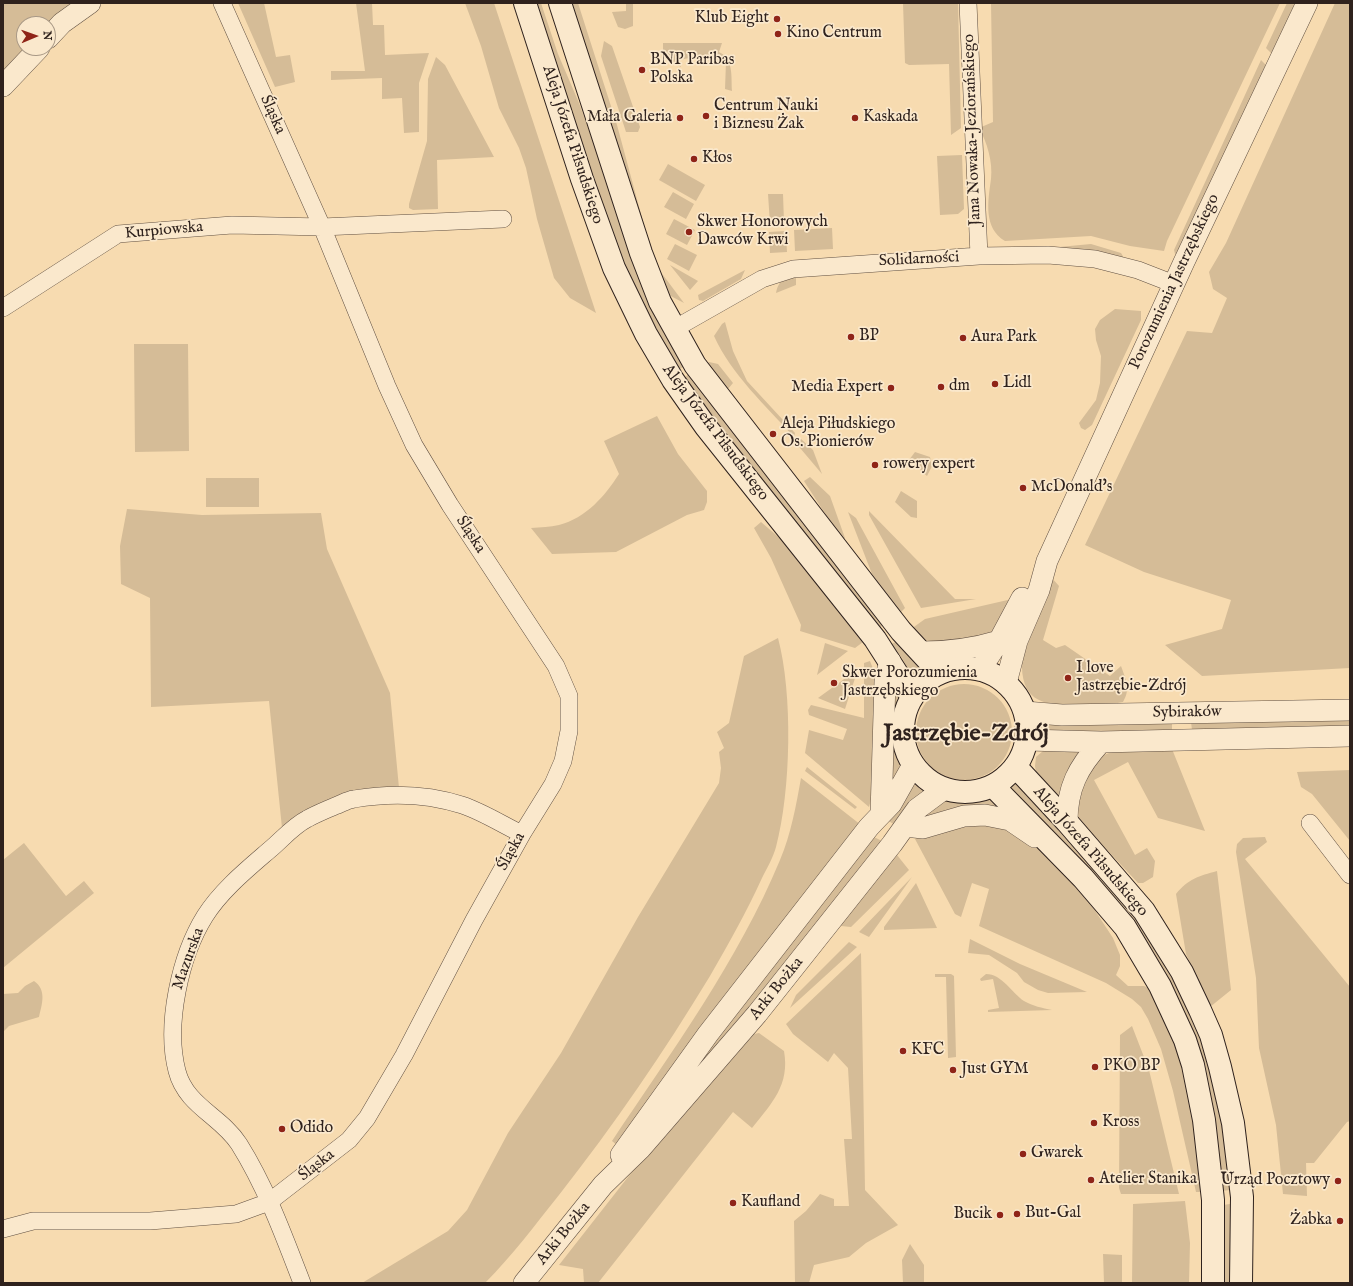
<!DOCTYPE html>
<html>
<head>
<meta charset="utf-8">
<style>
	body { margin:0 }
	#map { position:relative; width:1353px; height:1286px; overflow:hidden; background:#f7dbb0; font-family:"IM FELL English",serif }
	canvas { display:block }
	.frame { position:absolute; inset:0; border:4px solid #2f221d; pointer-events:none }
	.north { position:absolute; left:16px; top:16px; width:40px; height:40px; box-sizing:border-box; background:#fae8cc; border:1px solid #a99986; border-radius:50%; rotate:88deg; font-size:11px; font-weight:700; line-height:16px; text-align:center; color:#2f221d }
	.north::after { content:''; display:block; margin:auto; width:14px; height:18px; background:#8f2418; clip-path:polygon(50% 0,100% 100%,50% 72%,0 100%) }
</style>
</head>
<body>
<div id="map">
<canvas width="1353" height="1286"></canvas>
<div class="frame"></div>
<div class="north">N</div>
</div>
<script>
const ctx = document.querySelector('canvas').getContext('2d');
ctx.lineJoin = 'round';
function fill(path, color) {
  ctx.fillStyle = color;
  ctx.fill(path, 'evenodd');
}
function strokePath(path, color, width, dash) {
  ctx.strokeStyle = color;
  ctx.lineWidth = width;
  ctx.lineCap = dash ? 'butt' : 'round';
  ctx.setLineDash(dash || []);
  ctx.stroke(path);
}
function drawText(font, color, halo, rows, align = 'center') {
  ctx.font = font + ' "IM FELL English",serif';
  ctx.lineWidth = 3.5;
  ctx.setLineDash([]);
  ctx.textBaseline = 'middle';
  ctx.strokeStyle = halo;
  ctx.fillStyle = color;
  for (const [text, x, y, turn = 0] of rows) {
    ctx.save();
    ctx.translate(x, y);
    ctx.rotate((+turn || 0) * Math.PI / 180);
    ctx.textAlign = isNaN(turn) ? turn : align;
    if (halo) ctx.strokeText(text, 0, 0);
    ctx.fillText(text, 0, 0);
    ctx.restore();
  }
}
fill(new Path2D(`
	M3,3H90L48,24H24V48H39L3,86Z
	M238,3H264L276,57L290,55L295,82L275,87Z
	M356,3H372L373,25H384L385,55L429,53L419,83V132L404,133L402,98L382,99V78L331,80V71H365Z
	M465,3H494L596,313L570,298L554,278L537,219L526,168L519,148L499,108L481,46Z
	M535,3H541L558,54L579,103L658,321L685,366L676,371L624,269L601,208Z
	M568,3H578L617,125L645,229L660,271L684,303L665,293Z
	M626,3H633V26L625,29L618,27L612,12L626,11Z
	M903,3H958L961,128L951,135L949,64L909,65L905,63Z
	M991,3H1280L1167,241L1164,251L1130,246L1091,236L1005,241C983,228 988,201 991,179C993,162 987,142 979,128L993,122Z
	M1287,3H1295L1272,54L1266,48Z
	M1335,3H1350V668L1202,676L1165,645L1222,629L1231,600L1144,572L1085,545L1187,331L1212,333L1227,298L1213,289L1209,272L1226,243Z
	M604,41L612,46L640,127L638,132H626L601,56Z
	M663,43H722L719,52C734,59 731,77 732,91L725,89L726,62L689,58L679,60L681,67L663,57Z
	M436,57L445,65L494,157L437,160L438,209L413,210L409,208V204L427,141L428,79Z
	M1261,60L1266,65L1180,255L1175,254L1174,250Z
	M962,155L964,209L958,214L940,215L937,156Z
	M668,164L705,185L696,201L659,180Z
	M673,192L694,204L686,219L664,207Z
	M768,194H783L784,222L770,224Z
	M674,219L695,230L687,245L666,234Z
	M832,228L833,249L795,251L794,230Z
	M786,231L787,252L770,253L769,232Z
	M675,244L697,255L689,271L667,259Z
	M1091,244L1121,253L1124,258L1038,249Z
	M670,265L698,281L690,290Z
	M745,270L741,279L703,301L699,300L698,295Z
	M796,275V285L776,293C779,280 783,278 796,275Z
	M1115,309L1141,311V320L1092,425L1085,430L1081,428L1079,423L1096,400L1100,383L1101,356L1096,340L1095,329L1100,320Z
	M725,322L733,351L747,381L795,433L794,437C766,406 731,374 714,336L722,324Z
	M134,344H188L189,451L135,452Z
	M709,362L718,364L733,383L728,389L715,378L705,365Z
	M689,373L884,624L877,630L684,379Z
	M657,416L678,454L707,491V502L704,510L687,515L616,552L552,554L531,528C541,527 550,527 559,525C586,518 605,496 619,474L604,441Z
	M801,439L813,450L822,474L795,442Z
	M915,452L930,457L932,466L927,476L909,460Z
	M810,477L830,496L845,538L842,540L804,481Z
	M206,478H259V507H206Z
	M901,491L917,501V518L911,517L895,502Z
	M127,509L202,515L321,513L327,549L390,693L399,788L282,828L269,701L151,707L150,598L121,584L120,546Z
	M869,511L955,599H976L921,608L869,515Z
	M848,512L856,518L905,608L900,613L872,574Z
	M761,522L790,547L863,642L855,648L800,631L801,625L771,558L754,528Z
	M1051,577L1059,586L1043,640L1056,648L1065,645L1110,676L1121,666C1126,680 1131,689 1123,702C1109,705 1096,705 1082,705C1046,706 1020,704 1022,660Z
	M1012,599L995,630L976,640L949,645L926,640L911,629L925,619Z
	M778,638C793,694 791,791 776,847C773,858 767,868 762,878C746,913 729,943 710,976C664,1052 614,1125 559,1195C535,1225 512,1256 485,1283H362L448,1231L467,1210L508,1133L561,1053L638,917L719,783L721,768L719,752L724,748L717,732L729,723L744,656Z
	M898,641L929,674L916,684L902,658L891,644Z
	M825,643L848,651L817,675Z
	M870,661C882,686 877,754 875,783C874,791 871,799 869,807L805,753L809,730L843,740L847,729L809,715L808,710L811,705L864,718V663Z
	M858,669L845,709L818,698Z
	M891,675L904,702C891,730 897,735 899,763C900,770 896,778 894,784L887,782Z
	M916 732a48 48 0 1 1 96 0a48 48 0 1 1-96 0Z
	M1350,718V728L1192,730L1191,722Z
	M1172,721V731L1041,733L1040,724Z
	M1086,745L1061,802L1037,779L1035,766L1036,757L1043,751Z
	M1172,749L1205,831L1158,818L1128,762L1094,780L1135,855L1147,848L1155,861L1153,877L1143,883H1138L1080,821C1077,809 1079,800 1081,788C1082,783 1082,777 1084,773C1099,743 1144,750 1172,749Z
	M807,767L857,807L855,809L805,771Z
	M1350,770V841L1312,794L1301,787L1297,772Z
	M1017,777L1026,795L1121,896L1146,928L1170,970L1200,1035L1217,1096L1226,1150L1230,1190L1222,1191L1176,999L1005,788Z
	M801,778L861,825L618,1146L612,1141C672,1051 738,961 780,860C791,834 796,806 801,778Z
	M912,778L930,792L895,825L887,820Z
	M994,797L1016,817L918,822L921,815L944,800L952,799L968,801Z
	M987,821L1019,830L1073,877L1113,938L1120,955V966L1116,975L1128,986H1144L1151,989L1174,1039L1189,1094L1204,1192H1196L1173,1091L1161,1049L1148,1019L1141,1007L1132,999L1106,983L979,926L989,889L972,883L961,917L955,914L915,839L932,829Z
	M874,837L882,841L742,1017L650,1124Z
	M1265,837L1267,842L1245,859L1350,987V1121L1347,1122L1314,1163H1306L1307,1196L1283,1194L1276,1125L1259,1048L1256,978L1236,852L1237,844L1243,838Z
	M24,843L66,896L84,881L94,893L3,968V860Z
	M897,855L909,870L851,927L841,926L840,924Z
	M1217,871L1231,990L1210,1007L1186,954L1176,894C1188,879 1199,876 1217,871Z
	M912,877L869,937L859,932Z
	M916,883L937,928L884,930V927Z
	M970,939L1020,964L1087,992L1048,993L1038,990L1024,982L1017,973L989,955L968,953Z
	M849,942L857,947L790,1008L796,995Z
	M861,953L865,1190L898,1225L866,1243L849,1257L814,1265L809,1283H795L794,1221L806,1211L820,1194L834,1199V1206H849L844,1139H852L848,1068L834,1053L828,1062L793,1034L786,1024Z
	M935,974H951L954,976L956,1057L948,1058L946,977H935Z
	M986,974C1002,974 1012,993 1024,1001C1033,1006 1042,1008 1052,1010L988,1012V1010L999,1008L993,979L981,981L980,979Z
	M34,981C47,990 42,1004 39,1017L9,1026L3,1032V994L18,993L25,986Z
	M1132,1026L1149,1070L1179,1194H1121L1119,1188L1120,1035Z
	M759,1033L784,1051C790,1085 772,1103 752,1128L733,1112L598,1283H584L583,1269L559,1265L628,1177L742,1041L749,1035Z
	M1185,1201L1190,1243L1189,1283H1132L1133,1204Z
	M1230,1204L1231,1283H1222L1223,1205Z
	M910,1244L924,1265V1283H903L902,1260Z
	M1103,1254L1122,1255V1283H1104Z`), '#d5bc97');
const minor = new Path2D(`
	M968,3L979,256
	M3,308L118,234L232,225L322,227L503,219
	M674,329L762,279L793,269L979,256L1048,255L1095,259L1138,270L1174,284
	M1310,823L1350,875
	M3,1229L33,1221H150L236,1214L269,1202L349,1140L367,1118L404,1055L474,920L522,834L553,784L563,761L569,731V696L556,666L450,505L414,445L387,386L322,227L222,3
	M302,1283C284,1236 266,1187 239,1144C221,1116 186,1106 177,1071C165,1025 180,956 205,916C222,889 250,867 274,846C284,837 295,825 307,819C316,814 326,810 335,806C341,804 347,800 354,799C389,793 428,794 462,805C483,812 503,825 522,834`);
const tertiary = new Path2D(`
	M48,38L62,23L90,3
	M3,86L39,48
	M921,652C948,652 973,649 999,641
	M980,670L999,641L1022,598
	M1006,683L1017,641L1039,590L1047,561L1184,262L1307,3
	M1025,712L1062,715L1350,710
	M1027,740L1101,742L1350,736
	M881,814L885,681L890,661
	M1067,822C1067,788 1078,767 1101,742
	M905,826L923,828L964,816L985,815L1010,820L1035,837
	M621,1155L708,1034L869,827L891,804L913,765
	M524,1283L603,1185L641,1148L757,1014L892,844L917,809L944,789`);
const secondary = new Path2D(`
	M525,3L582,179L614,268L646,334L673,380L706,427L875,639L912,697
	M560,3L641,253L660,302L695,365L901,631L940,673
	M903 730a62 62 0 1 1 124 0a62 62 0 1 1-124 0Z
	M1016,767L1067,822L1144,911L1182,972L1200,1010L1211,1035L1220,1067L1233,1123L1242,1197L1241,1283
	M993,786L1083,878L1125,927L1160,986L1185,1040L1193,1065L1204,1120L1213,1200V1283`);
strokePath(minor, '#615042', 18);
strokePath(tertiary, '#615042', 22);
strokePath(secondary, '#2f221d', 24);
strokePath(minor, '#fae8cc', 17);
strokePath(tertiary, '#fae8cc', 21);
strokePath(secondary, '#fae8cc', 22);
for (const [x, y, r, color] of [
	[777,19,4,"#8f2418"],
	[778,34,4,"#8f2418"],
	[642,70,4,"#8f2418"],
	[706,116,4,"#8f2418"],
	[680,118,4,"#8f2418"],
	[855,118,4,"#8f2418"],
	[694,159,4,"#8f2418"],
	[689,232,4,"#8f2418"],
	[851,337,4,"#8f2418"],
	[963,338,4,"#8f2418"],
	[995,384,4,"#8f2418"],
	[941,387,4,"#8f2418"],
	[891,388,4,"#8f2418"],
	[773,434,4,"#8f2418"],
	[875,465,4,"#8f2418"],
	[1023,488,4,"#8f2418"],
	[1068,678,4,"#8f2418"],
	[834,683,4,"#8f2418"],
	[903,1051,4,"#8f2418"],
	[1095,1067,4,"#8f2418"],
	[953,1070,4,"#8f2418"],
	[1094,1123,4,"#8f2418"],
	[282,1129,4,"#8f2418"],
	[1023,1154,4,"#8f2418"],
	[1091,1180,4,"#8f2418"],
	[1338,1181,4,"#8f2418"],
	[733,1203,4,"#8f2418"],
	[1017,1214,4,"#8f2418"],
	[1000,1215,4,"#8f2418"],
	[1340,1221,4,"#8f2418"]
]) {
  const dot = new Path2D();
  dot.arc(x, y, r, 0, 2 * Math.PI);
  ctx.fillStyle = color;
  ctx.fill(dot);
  strokePath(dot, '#fae8cc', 1.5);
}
drawText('16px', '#2f221d', '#fae8cc', [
	["Klub Eight",769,19,"right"],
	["Kino Centrum",786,34],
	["BNP Paribas",650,61],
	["Polska",650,79],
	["Centrum Nauki",714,107],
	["i Biznesu Żak",714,125],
	["Mała Galeria",672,118,"right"],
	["Kaskada",863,118],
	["Kłos",702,159],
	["Skwer Honorowych",697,223],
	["Dawców Krwi",697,241],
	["BP",859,337],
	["Aura Park",971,338],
	["Lidl",1003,384],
	["dm",949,387],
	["Media Expert",883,388,"right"],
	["Aleja Piłudskiego",781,425],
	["Os. Pionierów",781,443],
	["rowery expert",883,465],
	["McDonald's",1031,488],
	["I love",1076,669],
	["Jastrzębie-Zdrój",1076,687],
	["Skwer Porozumienia",842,674],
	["Jastrzębskiego",842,692],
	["KFC",911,1051],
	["PKO BP",1103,1067],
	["Just GYM",961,1070],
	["Kross",1102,1123],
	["Odido",290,1129],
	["Gwarek",1031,1154],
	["Atelier Stanika",1099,1180],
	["Urząd Pocztowy",1330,1181,"right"],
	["Kaufland",741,1203],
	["But-Gal",1025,1214],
	["Bucik",992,1215,"right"],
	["Żabka",1332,1221,"right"]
], 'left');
drawText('16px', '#2f221d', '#fae8cc', [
	["Śląska",272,115,66],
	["Jana Nowaka-Jeziorańskiego",973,130,-92],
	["Aleja Józefa Piłsudskiego",572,145,72],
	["Kurpiowska",164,231,-5],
	["Solidarności",919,260,-3],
	["Porozumienia Jastrzębskiego",1175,282,-65],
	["Aleja Józefa Piłsudskiego",715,433,53],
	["Śląska",470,535,57],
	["Sybiraków",1187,713,-1],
	["Śląska",512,852,-61],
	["Aleja Józefa Piłsudskiego",1090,852,49],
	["Mazurska",189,959,-70],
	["Arki Bożka",777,989,-51],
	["Śląska",317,1166,-38],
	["Arki Bożka",564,1234,-51]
]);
drawText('bold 24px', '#2f221d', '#fae8cc', [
	["Jastrzębie-Zdrój",966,735]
]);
</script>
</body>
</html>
